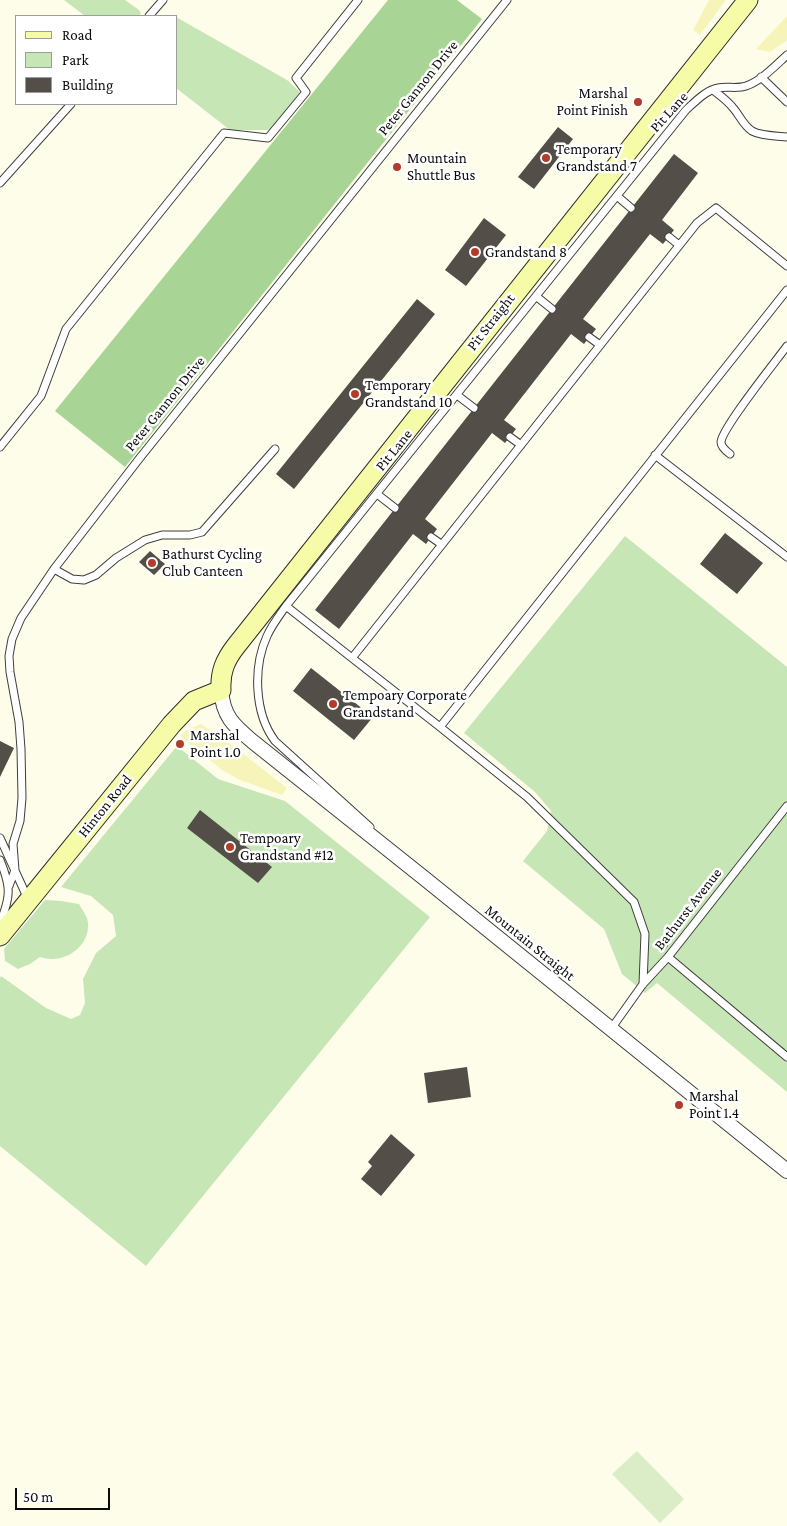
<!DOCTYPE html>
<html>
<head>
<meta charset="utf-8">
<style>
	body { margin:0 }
	#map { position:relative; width:787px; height:1526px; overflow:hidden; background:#fefdea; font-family:"Crimson Pro",serif }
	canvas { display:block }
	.legend { position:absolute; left:15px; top:15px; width:162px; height:90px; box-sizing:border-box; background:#fff; border:1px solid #9d9d9d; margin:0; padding:6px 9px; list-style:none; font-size:15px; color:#0b0b0b }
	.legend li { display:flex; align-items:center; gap:10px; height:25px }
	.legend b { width:25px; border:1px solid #9d9d9d }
	.scale { position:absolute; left:15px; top:1488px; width:95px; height:22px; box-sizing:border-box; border:2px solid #0b0b0b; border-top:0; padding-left:6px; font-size:15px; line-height:18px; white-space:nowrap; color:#0b0b0b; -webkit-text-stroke:4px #fff; paint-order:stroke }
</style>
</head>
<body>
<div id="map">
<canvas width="787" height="1526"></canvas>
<ul class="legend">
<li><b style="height:6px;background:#f6fba8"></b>Road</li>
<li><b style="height:14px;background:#c7e6b6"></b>Park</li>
<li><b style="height:14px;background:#534e48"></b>Building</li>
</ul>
<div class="scale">50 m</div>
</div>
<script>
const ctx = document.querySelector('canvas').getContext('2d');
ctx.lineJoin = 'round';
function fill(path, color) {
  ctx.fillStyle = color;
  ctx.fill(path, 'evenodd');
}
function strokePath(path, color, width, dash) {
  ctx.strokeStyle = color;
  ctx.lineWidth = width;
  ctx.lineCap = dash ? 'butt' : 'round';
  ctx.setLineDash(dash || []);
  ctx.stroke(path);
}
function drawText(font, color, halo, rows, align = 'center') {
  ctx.font = font + ' "Crimson Pro",serif';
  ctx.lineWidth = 5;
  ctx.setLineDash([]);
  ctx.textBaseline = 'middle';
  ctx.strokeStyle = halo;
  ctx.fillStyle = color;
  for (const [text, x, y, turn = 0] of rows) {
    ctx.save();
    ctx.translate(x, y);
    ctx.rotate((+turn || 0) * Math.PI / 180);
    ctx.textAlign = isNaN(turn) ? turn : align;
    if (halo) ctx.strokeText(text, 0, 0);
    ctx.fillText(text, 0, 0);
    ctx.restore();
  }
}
fill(new Path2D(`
	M64,0H125L139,10L141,13L139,16H85Z
	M176,17L287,80L300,92L272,130H230L176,88Z
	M625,536L787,667V1092L657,983L645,993L622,974L604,929L523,861L547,831L551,811L535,792L464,733Z
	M177,746L218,779L285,801L430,917L146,1266L0,1146V978L1,976L46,1008L71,1019L80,1015L85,1003L83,979L96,953L116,936L113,915L91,896L61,887Z
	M45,900L61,901L79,904C82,909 85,914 87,918C93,940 73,959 52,959C48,959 44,958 40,957L30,964L18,969L5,961L4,949Z`), '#c7e6b6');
fill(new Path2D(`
	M388,0H457L482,19L125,467L55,411Z`), '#a8d596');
fill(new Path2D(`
	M709,0H726L700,35L693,30Z
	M787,16V40L770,52L756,49Z
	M201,724L233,746L287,788L282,795L240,780L222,770L180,736L185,731Z`), '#f7f4b9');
fill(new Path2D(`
	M637,1451L684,1499L660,1523L612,1474Z`), '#daedc7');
fill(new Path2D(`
	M558,127L573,139L534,189L518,177Z
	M674,154L698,173L662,220L674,230L663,244L650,234L583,319L596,329L584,344L571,334L504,420L516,429L505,443L492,433L425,519L437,529L431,537L426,544L413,534L339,629L315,610Z
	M484,218L506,235L466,286L445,270Z
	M417,299L435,314L294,489L276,474Z
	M725,533L763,563L737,594L700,564Z
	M150,551L165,564L154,575L139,562Z
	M311,668L373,717L354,740L293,691Z
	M0,741L14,748L0,777Z
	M200,810L272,867L258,883L187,828Z
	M667,940L670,943L665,950L661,947Z
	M467,1067L471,1097L428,1103L424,1073Z
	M391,1134L415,1155L381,1196L361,1179L372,1166L368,1162Z`), '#534e48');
const lane = new Path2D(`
	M149,16L163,0
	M761,77L787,102
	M713,90C721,96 728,101 734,109C740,116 743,125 752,131C761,136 776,136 787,137
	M0,183L71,104
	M617,196L631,208
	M669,237L679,245
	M787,266L716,208L697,223L352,658L440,727L787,290
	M537,297L552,309
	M589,337L600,345
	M457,395L474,408
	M510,437L521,445
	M0,447L41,396L66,329L224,133L268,138L306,92L296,78L358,0
	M730,454C726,451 721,447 721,442C722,428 776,361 787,346
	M655,455L787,557
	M377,494L395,508
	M431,537L441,544
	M54,569L72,579L84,580L96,575L116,558L145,540L162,535H190L202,532L275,449
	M286,606L352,658
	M440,727L527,797L634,902L645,934L643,984
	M370,827L275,741C254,713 253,667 267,636C272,625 279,616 286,606L686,110C695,102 706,90 718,88C727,86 737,89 746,86C761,81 775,66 787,55
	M0,838L28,899
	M0,860C11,887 11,896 0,923
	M9,886L15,870L13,844L20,821L22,798L21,749L19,722L10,672L9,656L12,639L21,618L54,569L139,459L507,0
	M668,957L787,1057
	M611,1029L643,984L668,957L787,806`);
const street = new Path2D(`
	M221,690C223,716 233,725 252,741L424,878L787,1171`);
const secondary = new Path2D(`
	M0,936L172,724L194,701L221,690C220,672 225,660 236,646L748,0`);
strokePath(lane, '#3e3e3e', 9);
strokePath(street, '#3e3e3e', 16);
strokePath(secondary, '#2d2d2d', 21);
strokePath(lane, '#fff', 7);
strokePath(street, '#fff', 14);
strokePath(secondary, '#f6fba8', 19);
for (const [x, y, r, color] of [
	[638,102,5,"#b23c2b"],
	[546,158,5,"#b23c2b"],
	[397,167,5,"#b23c2b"],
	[475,252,5,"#b23c2b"],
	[355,394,5,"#b23c2b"],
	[152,563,5,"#b23c2b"],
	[333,704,5,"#b23c2b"],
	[180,744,5,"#b23c2b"],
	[230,847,5,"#b23c2b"],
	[679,1105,5,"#b23c2b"]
]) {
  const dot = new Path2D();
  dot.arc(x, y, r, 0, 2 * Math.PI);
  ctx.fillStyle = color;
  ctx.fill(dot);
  strokePath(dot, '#fff', 2);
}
drawText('15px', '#0b0b0b', '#fff', [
	["Peter Gannon Drive",418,88,-51],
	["Pit Lane",669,112,-48],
	["Pit Straight",491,322,-52],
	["Peter Gannon Drive",165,404,-51],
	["Pit Lane",394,450,-51],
	["Hinton Road",105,806,-51],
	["Bathurst Avenue",688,909,-52],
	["Mountain Straight",530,943,39]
]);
drawText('15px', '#0b0b0b', '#fff', [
	["Marshal",628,93,"right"],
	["Point Finish",628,110,"right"],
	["Temporary",556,149],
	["Grandstand 7",556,166],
	["Mountain",407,158],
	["Shuttle Bus",407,175],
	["Grandstand 8",485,252],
	["Temporary",365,385],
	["Grandstand 10",365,402],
	["Bathurst Cycling",162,554],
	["Club Canteen",162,571],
	["Tempoary Corporate",343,695],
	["Grandstand",343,712],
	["Marshal",190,735],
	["Point 1.0",190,752],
	["Tempoary",240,838],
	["Grandstand #12",240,855],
	["Marshal",689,1096],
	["Point 1.4",689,1113]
], 'left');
</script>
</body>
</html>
